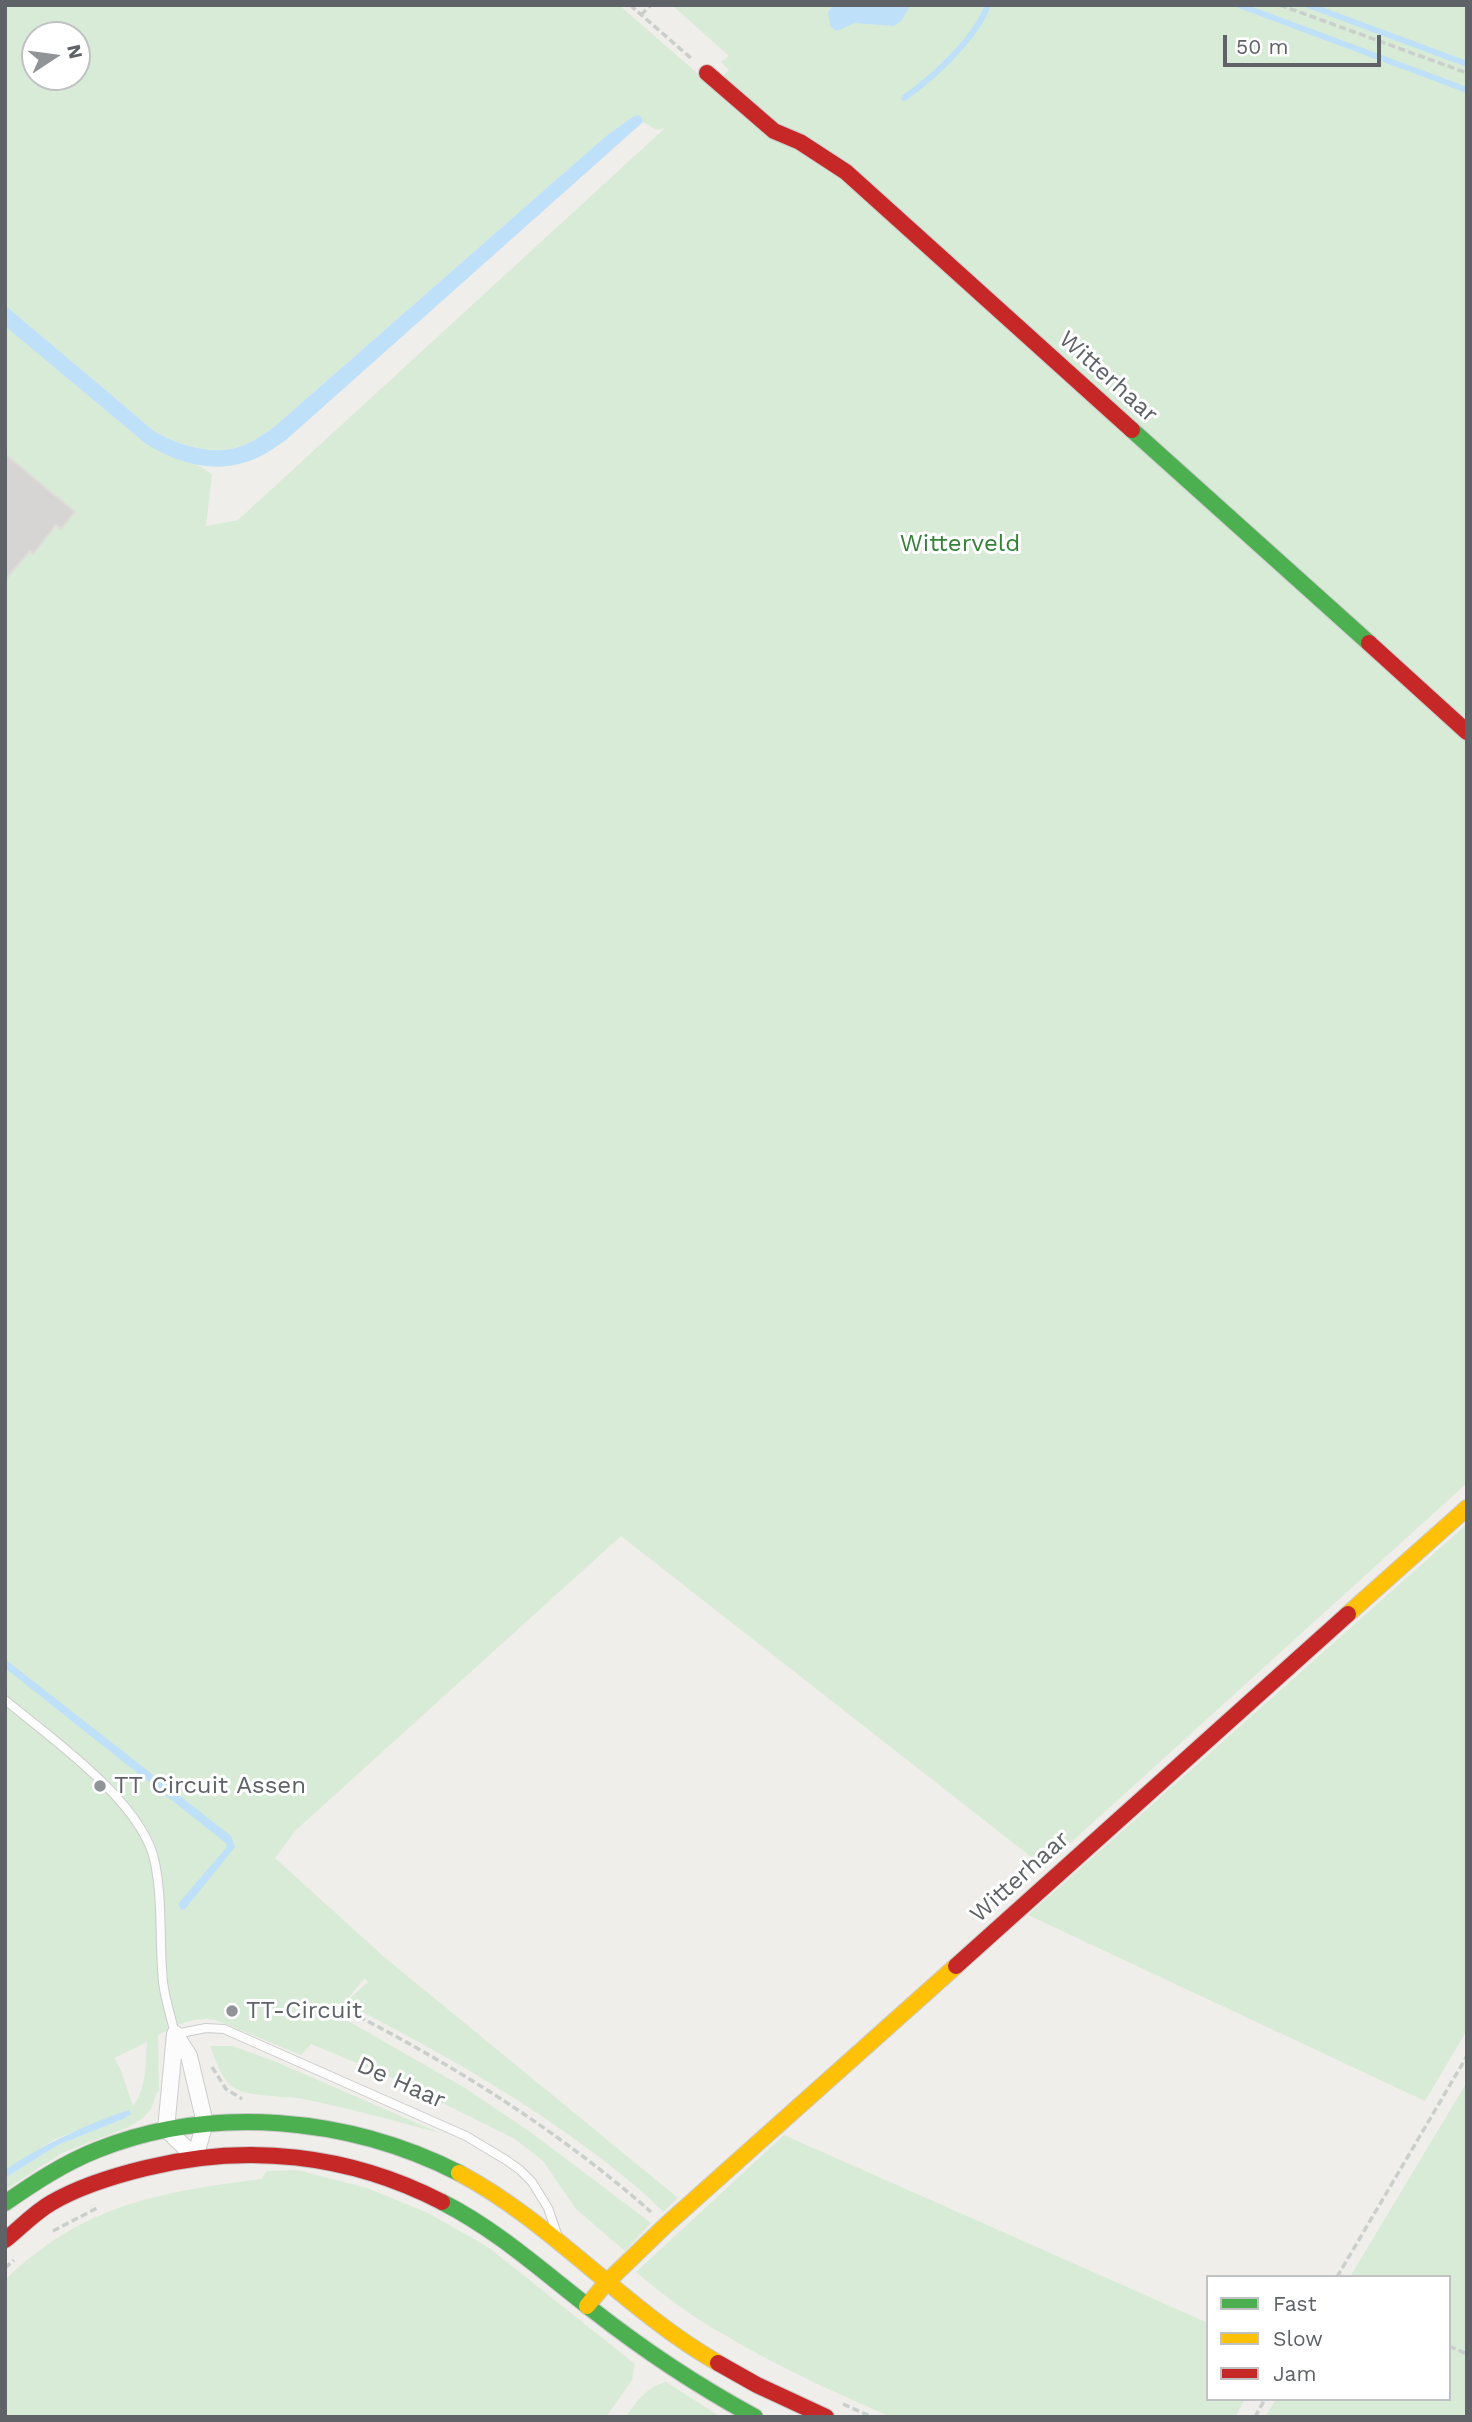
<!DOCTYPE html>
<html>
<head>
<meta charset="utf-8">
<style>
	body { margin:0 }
	#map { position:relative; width:1472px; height:2422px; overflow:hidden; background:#efeeea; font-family:"Work Sans",sans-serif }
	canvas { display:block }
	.frame { position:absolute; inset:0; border:7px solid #5f6368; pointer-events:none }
	.legend { position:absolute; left:1206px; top:2275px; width:245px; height:126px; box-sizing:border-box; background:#fff; border:2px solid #bfc1c3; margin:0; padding:9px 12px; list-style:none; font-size:21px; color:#5f6368 }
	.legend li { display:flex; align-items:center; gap:14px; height:35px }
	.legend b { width:35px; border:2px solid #bfc1c3 }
	.north { position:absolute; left:21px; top:21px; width:70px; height:70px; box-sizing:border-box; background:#fff; border:2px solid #bfc1c3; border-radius:50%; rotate:77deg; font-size:19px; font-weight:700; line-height:28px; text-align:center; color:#5f6368 }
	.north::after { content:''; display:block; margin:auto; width:24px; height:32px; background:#919496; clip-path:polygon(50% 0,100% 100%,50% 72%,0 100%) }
	.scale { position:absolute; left:1223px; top:35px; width:158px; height:32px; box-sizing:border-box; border:4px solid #5f6368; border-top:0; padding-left:9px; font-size:21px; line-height:24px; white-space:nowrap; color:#5f6368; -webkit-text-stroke:5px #fff; paint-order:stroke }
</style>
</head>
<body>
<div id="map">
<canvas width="1472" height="2422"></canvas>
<div class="frame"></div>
<ul class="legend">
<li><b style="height:9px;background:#4caf50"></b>Fast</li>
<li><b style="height:9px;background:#ffc107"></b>Slow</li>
<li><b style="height:9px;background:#c62828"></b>Jam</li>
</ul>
<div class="north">N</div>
<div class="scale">50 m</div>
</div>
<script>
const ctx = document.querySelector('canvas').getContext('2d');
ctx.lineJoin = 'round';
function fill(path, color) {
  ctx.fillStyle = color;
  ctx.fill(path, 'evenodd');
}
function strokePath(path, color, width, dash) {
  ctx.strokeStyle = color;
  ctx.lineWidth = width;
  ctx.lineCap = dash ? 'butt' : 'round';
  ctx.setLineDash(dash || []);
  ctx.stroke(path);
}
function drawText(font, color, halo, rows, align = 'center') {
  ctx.font = font + ' "Work Sans",sans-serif';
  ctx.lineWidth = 6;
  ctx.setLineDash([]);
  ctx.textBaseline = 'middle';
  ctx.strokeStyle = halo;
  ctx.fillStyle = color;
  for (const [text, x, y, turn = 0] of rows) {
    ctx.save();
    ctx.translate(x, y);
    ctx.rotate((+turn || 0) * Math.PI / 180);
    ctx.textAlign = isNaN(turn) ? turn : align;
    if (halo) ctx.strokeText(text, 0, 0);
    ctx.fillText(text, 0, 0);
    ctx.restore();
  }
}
fill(new Path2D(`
	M5,5H619L712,86L729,70L721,62L729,56L672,5H1467V1483L1044,1867L621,1536L296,1830L275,1858L383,1956L678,2198L663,2212C636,2184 607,2163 576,2140C503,2087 425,2044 345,2003L368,1982L365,1978L334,2015L336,2014L465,2088L529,2131L651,2223L625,2251L576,2209L543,2161L515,2139L388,2076L311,2044L301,2055L216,2020C193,2016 178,2025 158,2035L159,2091L157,2092L151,2109L143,2118L129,2127L62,2153L5,2190V2178L58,2145L123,2119L129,2110L55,2139L5,2170V309L163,444L212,474L206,526L238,520L665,128L657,130L643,122L640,115L634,116L606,136L274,427C262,435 249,445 235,448C208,455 177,444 154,431L5,305ZM35,35H77V77H35ZM147,2042C145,2064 147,2088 133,2106L120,2068L114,2058Z
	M1467,1524V2030L1425,2101L1028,1915Z
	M210,2046H232L274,2061L440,2133C394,2121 349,2108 303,2099C282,2095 253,2098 234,2088C221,2080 216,2060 210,2046Z
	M1467,2082V2417H1265L1276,2399H1449V2277H1350Z
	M784,2135L1208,2323V2399H1245L1235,2417H891C834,2392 776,2366 723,2334C692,2317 663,2295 636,2272Z
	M297,2170L367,2188L428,2213L488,2247L635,2364L632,2380L606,2417H5V2280C82,2205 159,2192 261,2179L267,2171Z
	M666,2382L721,2417H626C638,2400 645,2388 666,2382Z`), '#d8ebd6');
fill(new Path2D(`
	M833,5H911L901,21L894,26L855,23L837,31L831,27L828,13Z
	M640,115L643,122L286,440C273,449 259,459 243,463C209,473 173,461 145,443L5,326V305L154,431C176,444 208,455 235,448C249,445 262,435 274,427L606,136L634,116Z
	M5,1659L231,1836L235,1847L185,1909L181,1910L178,1904L226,1848L227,1844L5,1668Z
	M129,2110L131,2114L123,2119L58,2145L5,2178V2170C44,2144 84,2125 129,2110Z`), '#bfe0f9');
strokePath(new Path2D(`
	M1239,5L1467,90
	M1308,5L1467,64
	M904,98C934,77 975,39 988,5`), '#bfe0f9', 6);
const building = new Path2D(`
	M5,454L75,512L61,529L56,525L33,554L30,551L5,580Z`);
fill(building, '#d6d5d3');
strokePath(building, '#deddd9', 2);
const lane = new Path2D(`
	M5,1700C51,1738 144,1803 155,1863C163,1903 159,1942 163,1982C165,1999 171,2017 175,2034L206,2028L224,2029L466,2136L506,2160L520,2170L532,2182L548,2208L557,2234`);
const street = new Path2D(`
	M175,2034L189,2056L205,2123L195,2157L166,2129Z`);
const fast = new Path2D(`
	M1132,430L1369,643
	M442,2202C499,2231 543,2272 594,2311C645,2351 698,2386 755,2417
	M5,2203C34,2183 64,2163 97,2150C212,2104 349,2117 459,2173`);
const slow = new Path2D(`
	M1348,1614L1467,1508
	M459,2173C552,2222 624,2309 718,2363
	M587,2306L606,2283L666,2225L956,1966`);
const jam = new Path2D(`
	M707,73L774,131L800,142L846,172L1132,430
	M1369,643L1467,732
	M956,1966L1348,1614
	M5,2240C20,2228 34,2213 51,2203C80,2186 113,2176 146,2168C247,2143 349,2154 442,2202
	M718,2363L757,2385L826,2417`);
strokePath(lane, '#cbcccc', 10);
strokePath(street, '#cbcccc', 18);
strokePath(fast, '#cacacb', 18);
strokePath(slow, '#cacacb', 18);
strokePath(jam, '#cacacb', 18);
strokePath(new Path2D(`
	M630,5L692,59
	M1280,5L1467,73
	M641,15L651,5
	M340,2007C451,2063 558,2130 651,2212
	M212,2067L226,2089L242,2099
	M53,2231L99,2207
	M5,2268L14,2260
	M1337,2277L1467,2056
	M1449,2346L1467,2354
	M843,2404L872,2417
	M1255,2417L1265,2399`), '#cacfcc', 3.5, [7, 3.5]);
strokePath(lane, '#fdfcfc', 8);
strokePath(street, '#fdfcfc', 16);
strokePath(fast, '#4caf50', 16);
strokePath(slow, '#ffc107', 16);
strokePath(jam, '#c62828', 16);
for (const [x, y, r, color] of [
	[100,1786,7,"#919496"],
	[232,2011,7,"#919496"]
]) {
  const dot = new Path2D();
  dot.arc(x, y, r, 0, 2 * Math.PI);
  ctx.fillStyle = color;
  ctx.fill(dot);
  strokePath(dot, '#fff', 2.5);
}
drawText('24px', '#5f6368', '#fff', [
	["Witterhaar",1108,377,42],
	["Witterhaar",1020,1877,-42],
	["De Haar",401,2083,24]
]);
drawText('24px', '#348238', '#fff', [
	["Witterveld",960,544]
]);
drawText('24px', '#5f6368', '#fff', [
	["TT Circuit Assen",114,1786],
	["TT-Circuit",246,2011]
], 'left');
</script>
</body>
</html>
